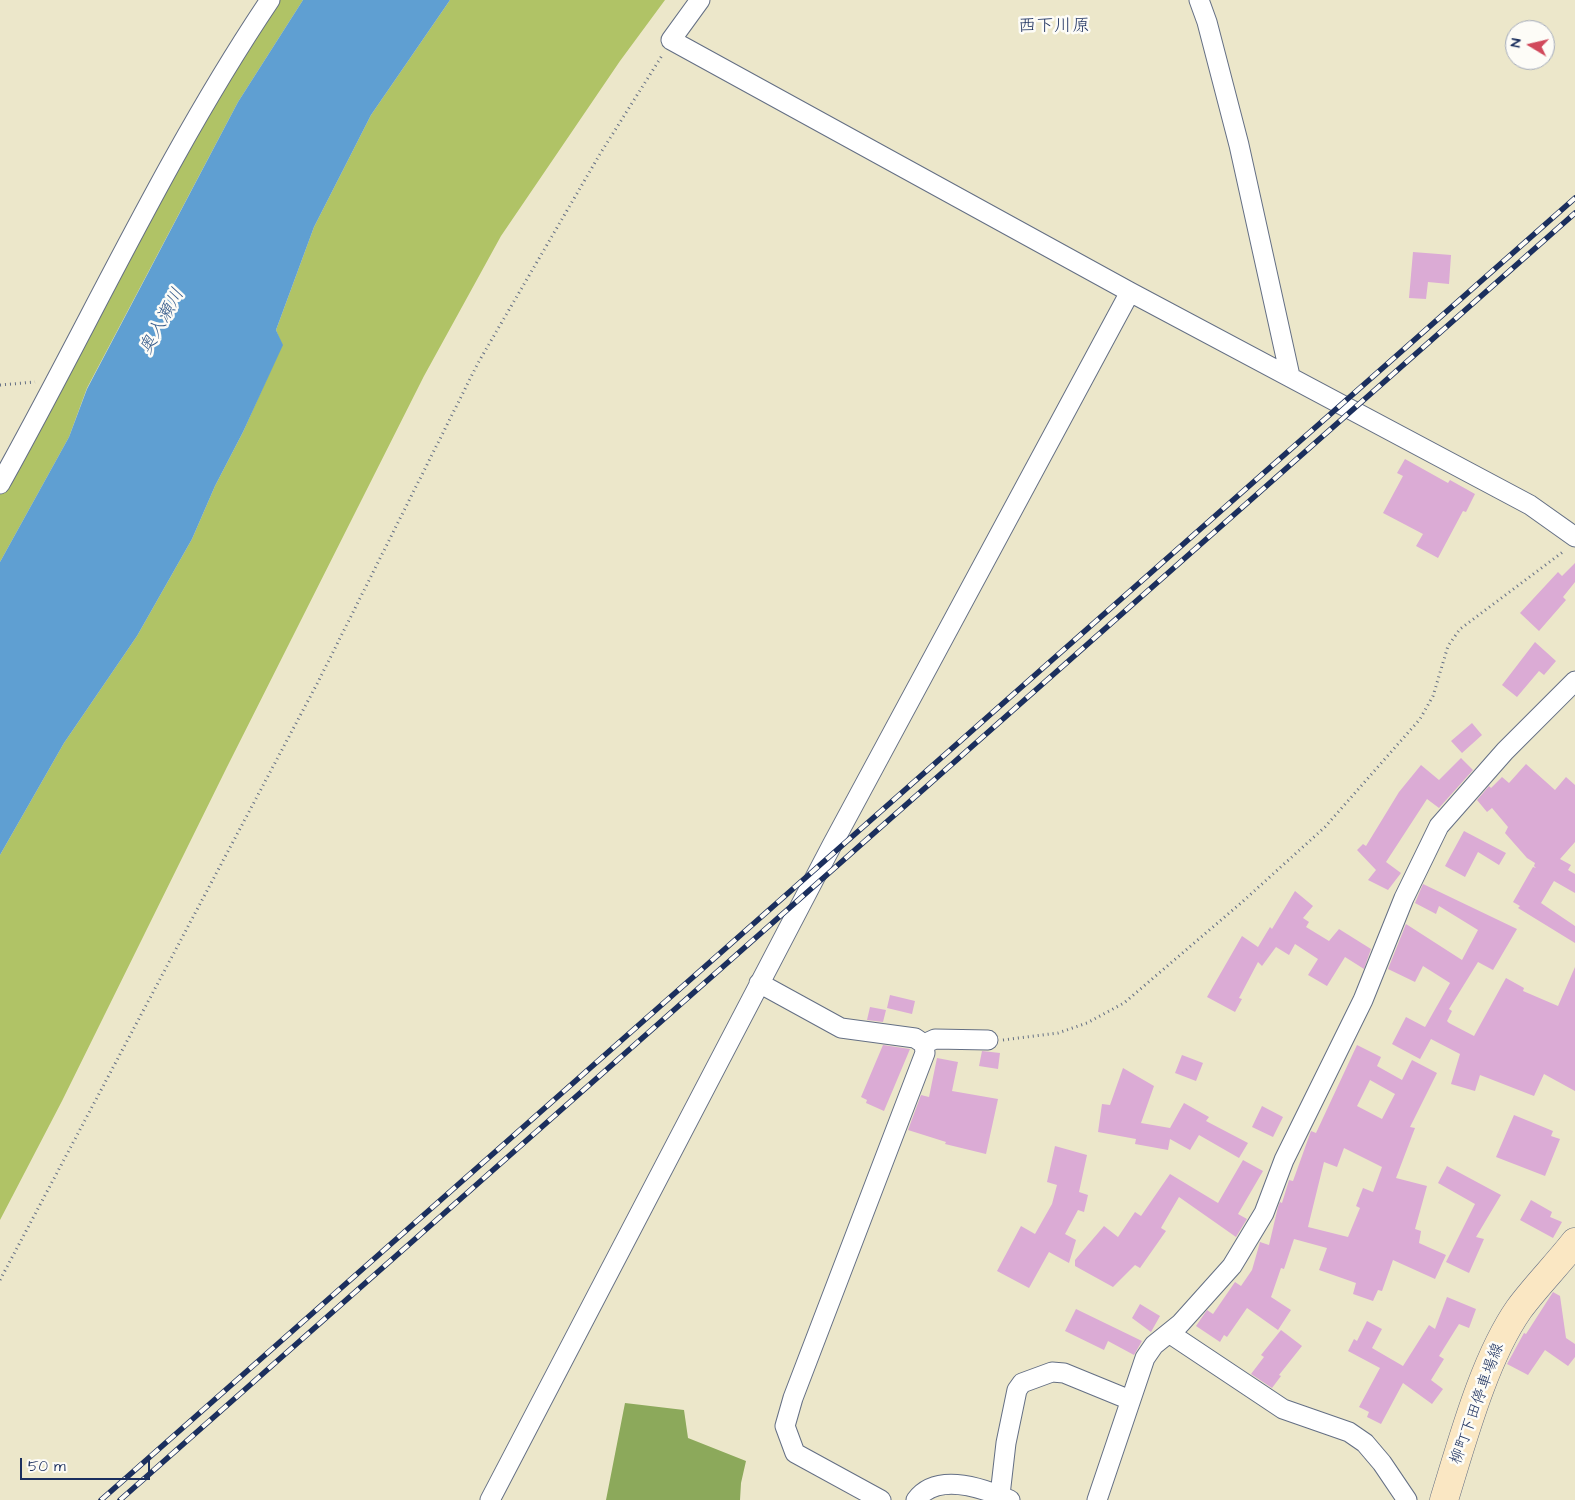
<!DOCTYPE html>
<html>
<head>
<meta charset="utf-8">
<style>
	body { margin:0 }
	#map { position:relative; width:1575px; height:1500px; overflow:hidden; background:#ece7ca; font-family:"Architects Daughter",sans-serif }
	canvas { display:block }
	.north { position:absolute; left:1505px; top:20px; width:50px; height:50px; box-sizing:border-box; background:#fdfcf7; border:1px solid #a3aaba; border-radius:50%; rotate:279deg; font-size:14px; font-weight:700; line-height:20px; text-align:center; color:#1b2f5e }
	.north::after { content:''; display:block; margin:auto; width:18px; height:22px; background:#d1495b; clip-path:polygon(50% 0,100% 100%,50% 72%,0 100%) }
	.scale { position:absolute; left:20px; top:1458px; width:130px; height:22px; box-sizing:border-box; border:2px solid #1b2f5e; border-top:0; padding-left:6px; font-size:15px; line-height:18px; white-space:nowrap; color:#1b2f5e; -webkit-text-stroke:4px #fdfcf7; paint-order:stroke }
</style>
</head>
<body>
<div id="map">
<canvas width="1575" height="1500"></canvas>
<div class="north">N</div>
<div class="scale">50 m</div>
</div>
<script>
const ctx = document.querySelector('canvas').getContext('2d');
ctx.lineJoin = 'round';
function fill(path, color) {
  ctx.fillStyle = color;
  ctx.fill(path, 'evenodd');
}
function strokePath(path, color, width, dash) {
  ctx.strokeStyle = color;
  ctx.lineWidth = width;
  ctx.lineCap = dash ? 'butt' : 'round';
  ctx.setLineDash(dash || []);
  ctx.stroke(path);
}
function drawText(font, color, halo, rows, align = 'center') {
  ctx.font = font + ' "Architects Daughter","Klee One",sans-serif';
  ctx.lineWidth = 5;
  ctx.setLineDash([]);
  ctx.textBaseline = 'middle';
  ctx.strokeStyle = halo;
  ctx.fillStyle = color;
  for (const [text, x, y, turn = 0] of rows) {
    ctx.save();
    ctx.translate(x, y);
    ctx.rotate((+turn || 0) * Math.PI / 180);
    ctx.textAlign = isNaN(turn) ? turn : align;
    if (halo) ctx.strokeText(text, 0, 0);
    ctx.fillText(text, 0, 0);
    ctx.restore();
  }
}
fill(new Path2D(`
	M277,0H303L238,102L87,388L69,437L0,562V495L192,138Z
	M450,0H665L620,61L501,236L424,376L227,767L62,1101L0,1220V855L64,743L137,636L192,539L215,486L243,432L282,345L276,330L314,227L371,115Z`), '#b0c366');
fill(new Path2D(`
	M625,1403L684,1410L688,1438L746,1461L741,1483L740,1500H606Z`), '#8ca95b');
fill(new Path2D(`
	M303,0H450L371,115L314,227L276,330L283,345L243,432L215,486L192,539L137,636L64,743L0,855V562L69,437L87,389L238,102Z`), '#5f9fd2');
fill(new Path2D(`
	M1413,252L1451,255L1449,284L1428,282L1426,299L1409,298Z
	M1405,459L1448,483L1450,480L1475,494L1466,512L1463,511L1438,558L1416,546L1423,534L1383,513L1403,476L1397,473Z
	M1575,563V582L1563,597L1566,600L1539,631L1520,613L1558,572L1562,576Z
	M1535,642L1556,661L1544,675L1539,671L1517,697L1502,685Z
	M1472,723L1482,735L1462,753L1451,741Z
	M1461,758L1473,770L1439,808L1427,799L1386,862L1401,873L1388,890L1368,880L1376,870L1357,850L1363,844L1366,846L1399,792L1421,765L1439,780Z
	M1526,764L1555,790L1566,777L1575,785V842L1560,859L1571,865L1568,870L1575,874V893L1554,881L1541,903L1575,926V943L1518,908L1520,906L1513,902L1533,867L1536,868L1534,866L1535,863L1527,858L1505,833L1508,827L1492,808L1487,812L1477,800L1489,786L1491,788L1502,777L1509,783Z
	M1464,831L1506,853L1499,865L1478,852L1465,877L1445,866Z
	M1423,884L1517,929L1493,970L1478,962L1449,1009L1452,1011L1447,1021L1449,1023L1474,1036L1506,978L1524,988L1523,991L1558,1006L1575,967V1091L1544,1074L1534,1096L1480,1075L1475,1091L1451,1084L1460,1054L1431,1039L1420,1059L1392,1044L1406,1017L1425,1027L1450,983L1423,966L1415,982L1388,969L1406,924L1462,960L1478,930L1439,906L1436,914L1415,903Z
	M1295,891L1313,906L1303,918L1309,922L1306,927L1329,941L1339,929L1371,949L1364,969L1345,957L1327,986L1308,975L1318,959L1295,944L1289,955L1276,947L1262,966L1258,962L1239,998L1242,999L1235,1012L1207,997L1242,936L1258,947L1270,927L1272,929Z
	M890,995L915,1001L912,1014L887,1008Z
	M870,1007L886,1010L883,1022L867,1020Z
	M883,1045L910,1049L884,1111L866,1103L867,1100L861,1097Z
	M1357,1045L1381,1057L1377,1066L1402,1080L1412,1060L1437,1073L1410,1127L1415,1128L1396,1178L1427,1186L1415,1229L1421,1231L1419,1243L1446,1255L1435,1279L1393,1260L1382,1291L1378,1290L1373,1301L1353,1294L1356,1283L1319,1270L1327,1248L1294,1239L1284,1269L1281,1268L1271,1297L1291,1310L1278,1330L1247,1308L1227,1337L1224,1335L1220,1342L1196,1326L1207,1310L1213,1314L1235,1282L1241,1286L1252,1270L1260,1242L1269,1245L1278,1207L1280,1202L1282,1203L1289,1180L1293,1181L1311,1131L1316,1133ZM1370,1080L1395,1094L1382,1119L1357,1106ZM1344,1148L1382,1167L1373,1192L1363,1188L1356,1206L1360,1208L1348,1237L1308,1227L1324,1162L1337,1167Z
	M982,1051L1000,1053L998,1069L979,1066Z
	M1182,1055L1203,1063L1196,1081L1175,1073Z
	M937,1058L958,1062L952,1091L998,1099L986,1154L945,1144L946,1142L908,1130L921,1095L929,1097Z
	M1123,1068L1154,1086L1141,1123L1170,1128L1184,1103L1209,1117L1206,1121L1248,1143L1239,1158L1199,1135L1190,1150L1170,1139L1168,1150L1135,1144L1136,1139L1098,1132L1102,1104L1110,1105Z
	M1262,1106L1283,1117L1273,1137L1252,1127Z
	M1514,1115L1553,1131L1551,1136L1560,1139L1545,1176L1496,1157Z
	M1055,1146L1087,1155L1079,1192L1088,1195L1084,1212L1078,1210L1065,1234L1076,1240L1069,1263L1049,1252L1029,1288L997,1271L1021,1226L1035,1234L1052,1204L1057,1185L1047,1182Z
	M1243,1160L1263,1171L1238,1214L1247,1219L1236,1237L1179,1197L1162,1226L1161,1228L1166,1231L1140,1268L1135,1265L1113,1287L1075,1266V1260L1104,1226L1118,1237L1135,1212L1141,1216L1170,1174L1218,1203Z
	M1447,1166L1501,1195L1476,1237L1484,1239L1469,1273L1446,1262L1475,1204L1438,1183Z
	M1531,1200L1552,1212L1550,1217L1562,1222L1553,1238L1520,1220Z
	M1553,1292L1560,1296L1566,1338L1575,1344V1357L1568,1366L1545,1350L1528,1375L1507,1364L1524,1333L1526,1334Z
	M1447,1297L1476,1309L1469,1328L1459,1324L1439,1356L1444,1359L1431,1380L1443,1389L1432,1404L1403,1383L1381,1424L1367,1417L1369,1412L1359,1407L1380,1368L1348,1351L1354,1339L1357,1341L1367,1321L1382,1329L1372,1348L1403,1366L1429,1325L1435,1329Z
	M1140,1304L1160,1316L1151,1332L1132,1318Z
	M1076,1309L1142,1341L1134,1355L1108,1341L1104,1350L1065,1331Z
	M1281,1330L1302,1346L1279,1375L1281,1376L1272,1388L1251,1374L1264,1357L1261,1355Z`), '#dbabd5');
const street = new Path2D(`
	M700,0L671,40L1130,292L1530,505L1575,537
	M1199,0L1207,22L1239,145L1290,376
	M0,484C90,323 167,153 270,0
	M759,983L841,1028L915,1038L924,1044L925,1053L793,1398L785,1426L795,1453L881,1500
	M924,1044L935,1039L988,1040
	M1169,1333L1283,1409L1349,1432L1365,1443L1382,1463L1407,1500
	M1000,1495L1006,1443L1017,1390L1022,1383L1052,1372L1064,1373L1130,1400
	M490,1500L832,845L1130,292
	M916,1500C937,1472 983,1488 1010,1500
	M1097,1500L1145,1358L1154,1345L1180,1324L1232,1266L1264,1213L1284,1160L1363,1000L1404,898L1439,826L1505,751L1575,681`);
const secondary = new Path2D(`
	M1444,1500C1462,1442 1484,1359 1519,1309C1536,1286 1557,1265 1575,1242`);
strokePath(street, '#646f84', 21);
strokePath(secondary, '#646f84', 29);
strokePath(new Path2D(`
	M0,385L35,382
	M1003,1040L1058,1033L1087,1023L1124,1003L1241,903L1325,827L1420,719L1433,696L1448,646L1460,629L1564,551
	M0,1280L318,682L478,363L600,154L663,54`), '#646f84', 3, [1, 4]);
strokePath(street, '#fff', 19);
strokePath(secondary, '#fae7c3', 28);
const rail = new Path2D(`
	M101,1500L1575,198
	M120,1500L1575,213`);
strokePath(rail, '#1b2f5e', 5.5);
strokePath(rail, '#fdfcf7', 4, [11]);
drawText('16px', '#1b2f5e', '#fdfcf7', [
	["柳町下田停車場線",1478,1404,-70]
]);
drawText('18px', '#1b2f5e', '#fdfcf7', [
	["西下川原",1054,27]
]);
drawText('italic 18px', '#365c8c', '#fdfcf7', [
	["奥入瀬川",163,322,-61]
]);
</script>
</body>
</html>
